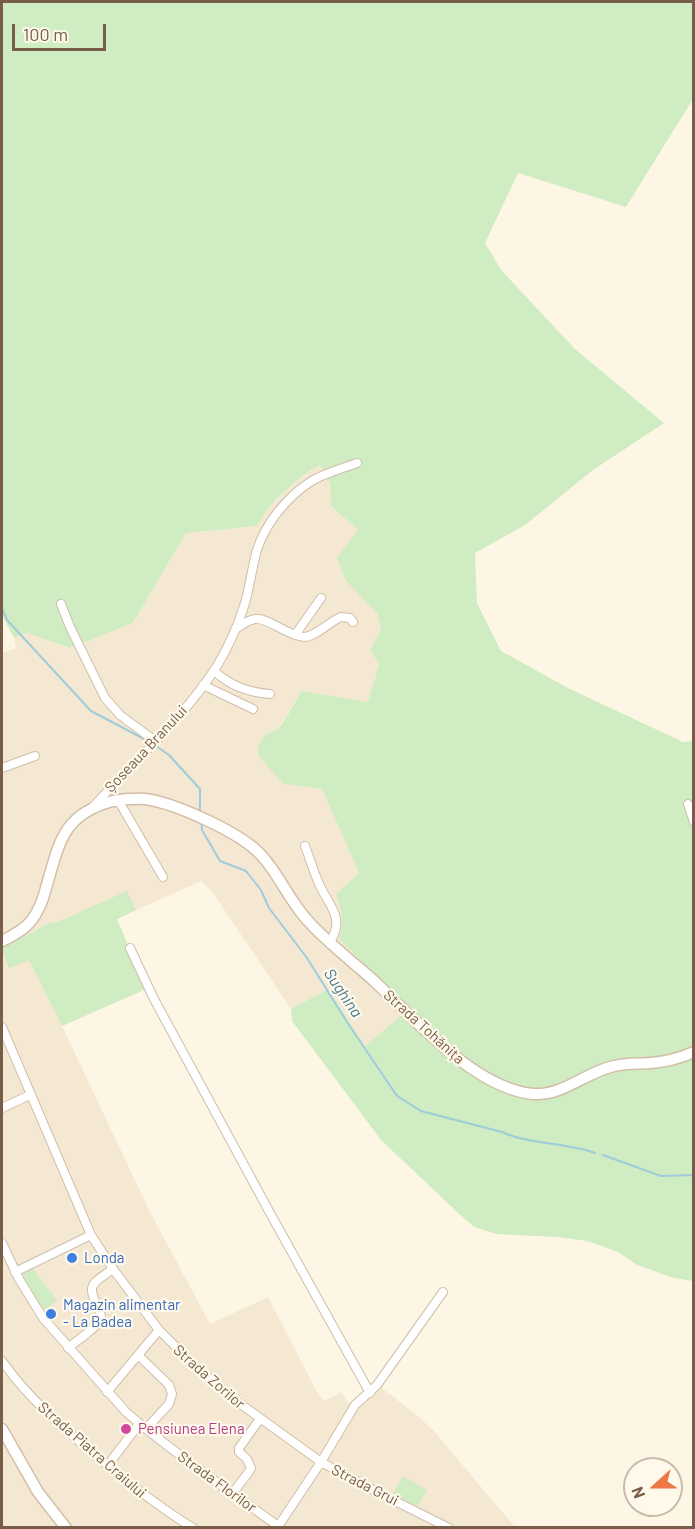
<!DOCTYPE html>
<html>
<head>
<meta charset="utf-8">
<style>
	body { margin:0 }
	#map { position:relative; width:695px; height:1529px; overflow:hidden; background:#fdf6e5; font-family:Barlow,sans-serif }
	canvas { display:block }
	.frame { position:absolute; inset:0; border:3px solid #785d48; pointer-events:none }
	.north { position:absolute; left:623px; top:1457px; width:60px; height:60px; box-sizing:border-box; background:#fff9ec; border:2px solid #c9bbaa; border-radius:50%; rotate:249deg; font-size:16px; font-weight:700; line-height:24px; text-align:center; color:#785d48 }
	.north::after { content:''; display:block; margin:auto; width:21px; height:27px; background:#ed7844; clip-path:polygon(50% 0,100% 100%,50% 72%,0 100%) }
	.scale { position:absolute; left:12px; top:24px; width:94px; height:27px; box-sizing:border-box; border:3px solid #785d48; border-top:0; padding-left:8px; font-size:18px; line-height:21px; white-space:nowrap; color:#785d48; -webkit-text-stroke:4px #fff9ec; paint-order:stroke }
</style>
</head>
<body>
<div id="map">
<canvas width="695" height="1529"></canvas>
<div class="frame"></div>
<div class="north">N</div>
<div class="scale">100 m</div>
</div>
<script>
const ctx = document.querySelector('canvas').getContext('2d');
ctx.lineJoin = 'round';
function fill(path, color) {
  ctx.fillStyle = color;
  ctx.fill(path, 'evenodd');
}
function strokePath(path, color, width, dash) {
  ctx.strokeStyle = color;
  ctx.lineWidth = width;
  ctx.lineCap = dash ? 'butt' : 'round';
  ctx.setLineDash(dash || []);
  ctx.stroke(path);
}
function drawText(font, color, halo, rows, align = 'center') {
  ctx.font = font + ' Barlow,sans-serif';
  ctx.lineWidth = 4.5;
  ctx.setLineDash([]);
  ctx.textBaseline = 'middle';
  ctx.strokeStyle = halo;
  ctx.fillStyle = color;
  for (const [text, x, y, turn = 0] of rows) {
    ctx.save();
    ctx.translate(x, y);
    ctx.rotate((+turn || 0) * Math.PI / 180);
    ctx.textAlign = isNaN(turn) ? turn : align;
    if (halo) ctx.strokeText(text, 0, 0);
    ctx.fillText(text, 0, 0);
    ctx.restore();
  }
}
fill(new Path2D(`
	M320,465L330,484L331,506L358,530L346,581L377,613L381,629L370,650L379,664L368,702L301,692L277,730L268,733L283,784L322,789L359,873L336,894L342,912L343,927L339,939L410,1008L365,1046L328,989L291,1009L213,893L201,881L117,919L146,989L62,1026L149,1210L210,1324L268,1297L318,1394L324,1401L341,1392L348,1402L358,1404L364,1398L370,1397L378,1385L419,1417L432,1429L515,1527L2,1528V653L16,648L14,638L27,633L70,648L133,623L186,533L257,526L265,513L290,485Z`), '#f5e8d3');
fill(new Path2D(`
	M2,2H693V99L626,207L518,173L485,243L502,271L575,349L664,423L593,470L525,525L475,553L477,603L501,651L568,688L683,742L693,741V1281L674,1278L637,1265L618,1252L587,1241L557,1237L496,1234L474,1227L456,1211L381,1140L292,1021L291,1009L328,989L365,1046L410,1008L339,939C345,921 342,912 336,894L359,873L322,789L283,784L258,755C257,746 260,738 268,733C269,732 276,731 277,730C282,726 297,699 301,691L368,702L379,664L370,650L381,629L377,613L346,581L337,558L358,530L331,506L330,484L320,465C294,480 272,500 257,526L186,533L133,623L70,648L27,633L14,638L2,615Z
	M127,891L136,910L117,919L146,989L62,1026L29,960L9,968L2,950V946L22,938L47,924L51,922L53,924Z
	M29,1269H33L57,1300L45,1310L23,1281L24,1273Z
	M403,1476L427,1490L417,1507L393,1494Z`), '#d0ecc2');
strokePath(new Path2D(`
	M2,608L7,620L91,711L150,742
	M156,746L169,755L200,789V813
	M201,821L202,830L220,861L246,871L261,890L269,908L307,958L347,1022L397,1096L421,1111L502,1132C531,1145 565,1142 595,1153
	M603,1155L661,1176L694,1175`), '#9eccda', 2);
const minor = new Path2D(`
	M61,604L70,627L105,698L120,715L155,741
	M237,628C243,624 248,620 255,619C267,617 288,636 304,637C316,637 330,621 341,617L350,618L353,622
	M295,635L321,598
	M214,671C231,686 247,692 270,694
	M203,685L253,709
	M2,768L35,756
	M118,800L163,877
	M688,804L694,822
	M93,807C135,760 183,719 217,666C229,646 238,626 245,603C250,586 252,567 257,550C265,524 287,497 310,482C324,473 341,469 357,463
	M305,846C310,859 314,873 320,886C330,907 345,918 330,942
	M130,948L154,999L270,1213L370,1393
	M2,1027L91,1235L113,1269L159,1330L196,1367L235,1400L321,1462L367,1487L449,1528
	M2,1108L30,1095
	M2,1243L19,1279L43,1318L126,1412L146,1429L190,1463L278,1526
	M15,1272L91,1235
	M68,1348C75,1342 98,1327 101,1319C102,1316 100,1313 99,1310C86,1283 91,1285 113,1269
	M138,1355L169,1385L172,1394L169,1404L146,1429
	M2,1361C31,1402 69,1433 107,1465C135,1488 162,1509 193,1528
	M107,1392L159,1330
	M108,1465L139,1424
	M232,1494L248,1473L251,1468L247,1459L239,1452V1448L260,1419
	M277,1528L321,1462L355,1405L377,1385L443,1292`);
const secondary = new Path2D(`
	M2,941C12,936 24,930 31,921C39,911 43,900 46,888C59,844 62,814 113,801C124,799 134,798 145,799C175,803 242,833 262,856C280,876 290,902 309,922C328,943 352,961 373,980C415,1019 474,1088 533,1094C563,1096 586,1072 614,1066C626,1063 638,1064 650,1063C665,1062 680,1058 694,1052
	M2,1429L38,1492L66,1528`);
strokePath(minor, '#cfbeaa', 10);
strokePath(secondary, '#d3bfa7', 13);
strokePath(minor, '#fff', 8);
strokePath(secondary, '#fff', 10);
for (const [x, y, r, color] of [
	[72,1258,6,"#3f7fe0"],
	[51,1314,6,"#3f7fe0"],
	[126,1429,6,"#d1479c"]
]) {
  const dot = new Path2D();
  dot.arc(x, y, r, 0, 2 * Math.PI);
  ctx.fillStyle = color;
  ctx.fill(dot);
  strokePath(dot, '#fff9ec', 2);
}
drawText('15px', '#785d48', '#fff9ec', [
	["Șoseaua Branului",146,749,-47],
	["Strada Tohănița",424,1027,42],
	["Strada Zorilor",209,1377,41],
	["Strada Piatra Craiului",92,1450,41],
	["Strada Florilor",217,1482,36],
	["Strada Grui",365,1485,27]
]);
drawText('15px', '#366cbe', '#fff9ec', [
	["Londa",84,1258],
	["Magazin alimentar",63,1305],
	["- La Badea",63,1322]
], 'left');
drawText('15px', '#b23c85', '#fff9ec', [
	["Pensiunea Elena",138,1429]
], 'left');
drawText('italic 16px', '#417a8c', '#fff9ec', [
	["Sughina",343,993,56]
]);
</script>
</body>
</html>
